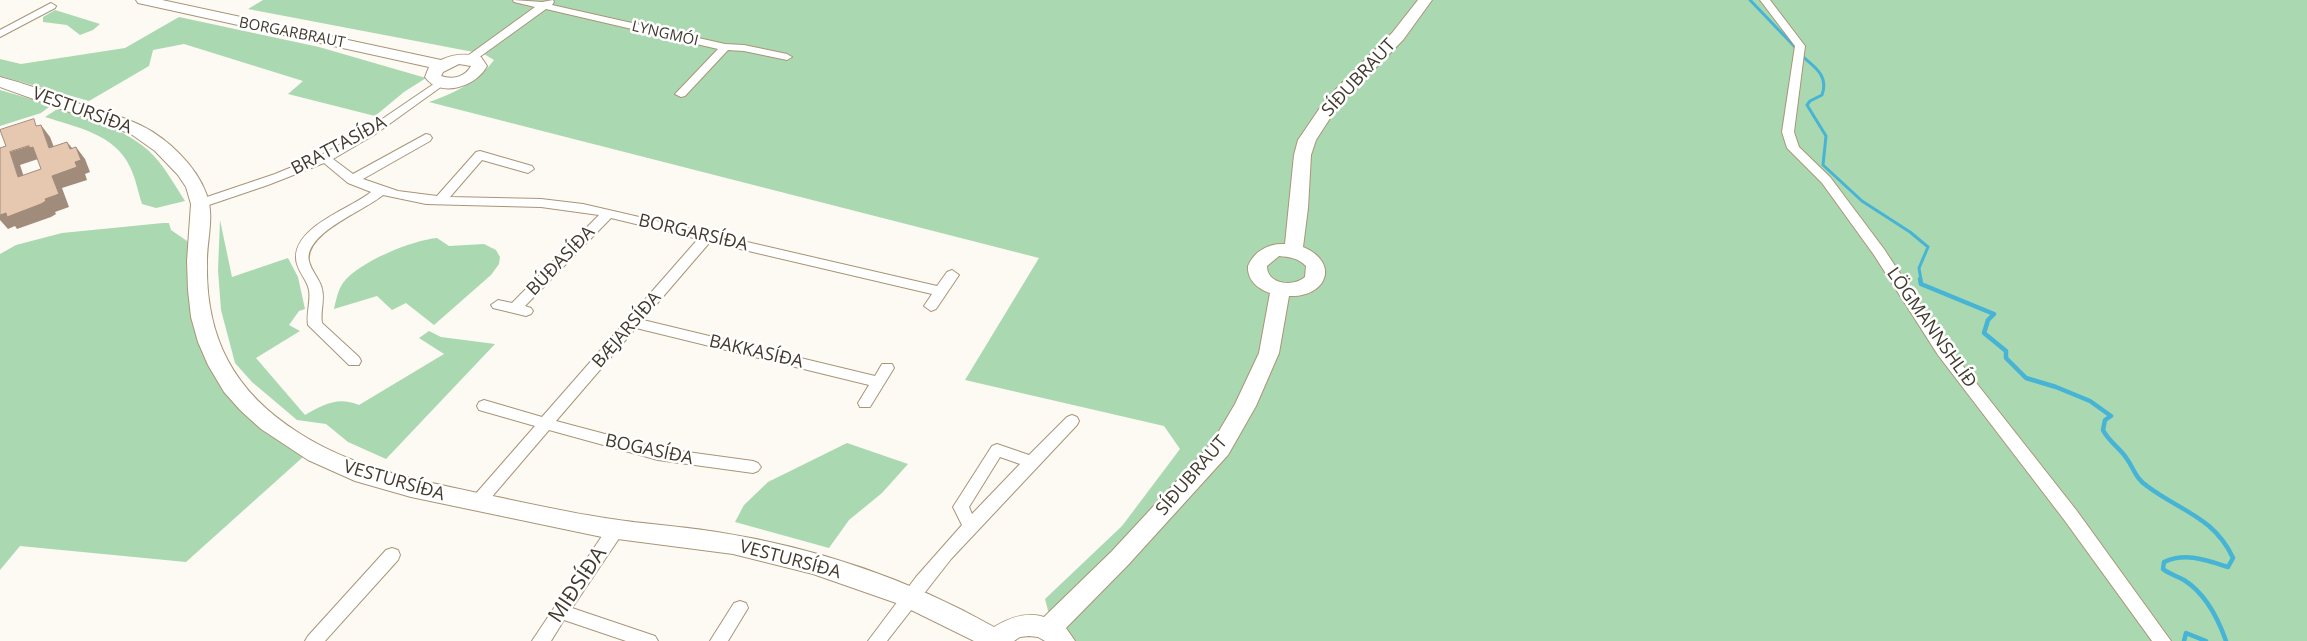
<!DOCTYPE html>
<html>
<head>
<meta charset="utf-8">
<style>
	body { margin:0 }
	canvas { display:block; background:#fdf9f3 }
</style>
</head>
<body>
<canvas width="2307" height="641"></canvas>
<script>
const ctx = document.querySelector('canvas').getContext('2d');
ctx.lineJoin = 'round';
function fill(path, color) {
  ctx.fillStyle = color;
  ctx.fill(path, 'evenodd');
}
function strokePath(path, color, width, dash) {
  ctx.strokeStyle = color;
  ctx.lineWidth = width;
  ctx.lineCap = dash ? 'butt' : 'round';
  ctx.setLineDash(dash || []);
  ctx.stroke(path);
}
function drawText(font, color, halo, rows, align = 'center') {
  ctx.font = font + ' "Open Sans",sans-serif';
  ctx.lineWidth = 5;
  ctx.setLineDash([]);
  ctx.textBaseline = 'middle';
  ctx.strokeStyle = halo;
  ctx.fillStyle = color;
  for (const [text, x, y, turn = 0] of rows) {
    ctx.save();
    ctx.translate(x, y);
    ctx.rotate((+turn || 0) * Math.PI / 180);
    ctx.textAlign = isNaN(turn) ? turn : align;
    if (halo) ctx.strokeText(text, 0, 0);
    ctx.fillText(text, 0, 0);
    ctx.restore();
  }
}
fill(new Path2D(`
	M263,0H2307V641H1056L1045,599L1122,526L1180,449L1164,426L965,380L1039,258L429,102C453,94 479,81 494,60L484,54L248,9Z
	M55,10L100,24L93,30L80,35L67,25L43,22V17Z
	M179,17L319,47L426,78L404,92L375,116L288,94L303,81L184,44L153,50L149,66L89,101L0,76V59L21,64L125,48Z
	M0,90L52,105L41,113L0,126Z
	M59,108C91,119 123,128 149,151C164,165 174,184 185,201L156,208L142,204C138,192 136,179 130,167C115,134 76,127 45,117Z
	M220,220L232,277L288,258L298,277L305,309L299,311L289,325L300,331L256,358L305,415C323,405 337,396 359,405L444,354L419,338L429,331L441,337L495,344L386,459L348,442L326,424L297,420L252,382L235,363L221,310L218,270Z
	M163,223H169L171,230L187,241L191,255L196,317L207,364L244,414L303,457L186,562L20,546L0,570V254L16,245L62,233Z
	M437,238L449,246L484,244L496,250L500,257L499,264L491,275L434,325L406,303L392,310L377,296L334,309C336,300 338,290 343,283C358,262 413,240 437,238Z
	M847,443L908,464L882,493L849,520L829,548L735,522L744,505L768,482Z`), '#aad9b1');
strokePath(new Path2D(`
	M1750,0L1796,48
	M1802,56C1815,67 1829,76 1822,95L1810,101L1807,105L1826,136L1823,165L1862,201L1910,232L1928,247L1919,268L1921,280`), '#47b4d5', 3);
strokePath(new Path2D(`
	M1920,279L1921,284L1994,314L1988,320L1984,333L2006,351V358L2026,378L2056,387L2090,401L2111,416L2105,420L2103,430C2109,442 2120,448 2127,459C2134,469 2136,479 2147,486C2180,511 2214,517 2233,558L2228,567C2206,560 2186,552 2164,562L2163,569C2169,574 2177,576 2184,580C2206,594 2218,618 2226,641
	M2184,641L2186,633L2206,641`), '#47b4d5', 4.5);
const street = new Path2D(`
	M513,0L542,2L553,0L554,2L552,5L725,44L744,45L787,54L792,57L787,60L744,51L728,50L685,96L681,97L675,94L677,92L718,49L546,9L474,61H466V57L535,7L514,2Z
	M1760,0H1770L1805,46L1794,132L1799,147L1830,177L1884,249L1948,347L2077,511L2171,641H2152L2065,521L1938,355L1874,255L1822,183L1787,148L1782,132L1795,46Z
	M51,3L56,6L55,8L0,37V30Z
	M441,79L445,80L447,82L445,84L374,135L333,159L353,174L426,134L430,135L432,138L430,141L363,179L398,191L437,196L476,152L480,151L532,166L534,169L528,173L482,160L450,197L541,199L583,204L937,286L947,272L952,270L959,275L936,309L931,311L924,306L932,294L710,242L643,320L875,376L882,364H892L894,368L870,407H860L858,403L869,385L636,328L556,421L658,448L753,461L758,463L761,467L758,471L753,473L658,460L549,430L484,506L478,508L472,506L470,502L472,498L535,426L479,410L477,406L479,402L484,400L542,417L698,239L611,218L525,306L531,308L533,311L531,314L526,316L493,308L491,305L498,300L512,303L599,215L541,207L426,204L383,195C364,211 304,233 309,261C311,271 320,279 322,289C325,300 320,312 322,323L359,357L361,361L359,365H349L308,325C306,313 311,302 309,290C307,279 296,270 296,258C295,226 350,209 371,192L348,183L324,163L268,185L206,206H198L196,203L198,200L275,174L321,155L366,130Z
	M1072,415L1077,417L1079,421L1077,425L951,559L887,641H868L916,577L962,525L953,507L992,446L997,444L1029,455L1067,417ZM1000,457L1020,464L972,514L969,507Z
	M616,522L622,524L624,529L622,534L572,608L655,636L658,641H626L564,620L551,641H532L610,524Z
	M392,548L398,550L400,555L398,560L325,641H305L308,636L386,550Z
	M740,601L746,603L748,608L728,641H710L734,603Z`);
const secondary = new Path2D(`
	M136,0H162L441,60C454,54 466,53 481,57L487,66C477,86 440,99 425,77L429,67L138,3ZM459,64L471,66C465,77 453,80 441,76L443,72Z
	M1418,0H1432L1403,40L1338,106L1316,140L1311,155L1308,208L1303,247C1341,263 1326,298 1289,296L1279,353L1256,406L1228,455L1128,565L1066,628L1075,641H1045L1038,637L1029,636L1020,637L1014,641H974L899,604L813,574L733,554L602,537L411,497L355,481L308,460L261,429L241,411L224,392L208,365L198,342L191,317L188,290L187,261L191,204L186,187L178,175L155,151L131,134L0,87V77C26,84 52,93 77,103C99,110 122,116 142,126C168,139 196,166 206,193C215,215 207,238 207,261C205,338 234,392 299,433C357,470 422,481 488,495C527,503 566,512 605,518C642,524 680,526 717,532C813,547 909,579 994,627C1009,618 1026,611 1044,617L1112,551L1212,443L1235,404L1259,353L1270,293C1258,289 1247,280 1248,266C1254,251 1269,243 1285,244L1294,155L1298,140L1326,99L1392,33ZM1279,256C1290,257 1298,258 1306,266L1305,277C1294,287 1267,285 1267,266Z`);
strokePath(street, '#a99577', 2);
strokePath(secondary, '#a99577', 2);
fill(street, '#fff');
fill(secondary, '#fff');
fill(new Path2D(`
	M41,125L50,137L59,160L49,148Z
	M67,142L77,154L76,147L85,159L90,172L85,174L87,180L62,188L69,207L55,212L56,214L51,217L17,229L15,226L8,229L0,220V215L45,199L52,176L70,149Z
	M29,146L33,147L38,159L20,165L28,189L18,177L10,152Z`), '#a18b7a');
const building = new Path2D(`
	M34,119L36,126L41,125L49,148L67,142L70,149L76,147L81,160L75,162L77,167L52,176L59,194L45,199L46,201L41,204L7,217L6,213L0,215V148L6,146L0,130ZM29,146L30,148L33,147L41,169L18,177L10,152Z`);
fill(building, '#e6c7af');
strokePath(building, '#a18b7a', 1);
drawText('15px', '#433a2e', '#fff', [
	["BORGARBRAUT",292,33,11],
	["LYNGMÓI",665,34,13]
]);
drawText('18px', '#433a2e', '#fff', [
	["SÍÐUBRAUT",1359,78,-47],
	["VESTURSÍÐA",82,111,20],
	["BRATTASÍÐA",339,146,-28],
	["BORGARSÍÐA",693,233,13],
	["BÚÐASÍÐA",561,261,-46],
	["LÖGMANNSHLÍÐ",1931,328,55],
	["BÆJARSÍÐA",627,330,-49],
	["BAKKASÍÐA",756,352,13],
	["BOGASÍÐA",649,450,12],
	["SÍÐUBRAUT",1192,476,-49],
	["VESTURSÍÐA",394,481,16],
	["VESTURSÍÐA",790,560,15]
]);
drawText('21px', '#433a2e', '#fff', [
	["MIÐSÍÐA",578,585,-56]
]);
</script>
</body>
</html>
